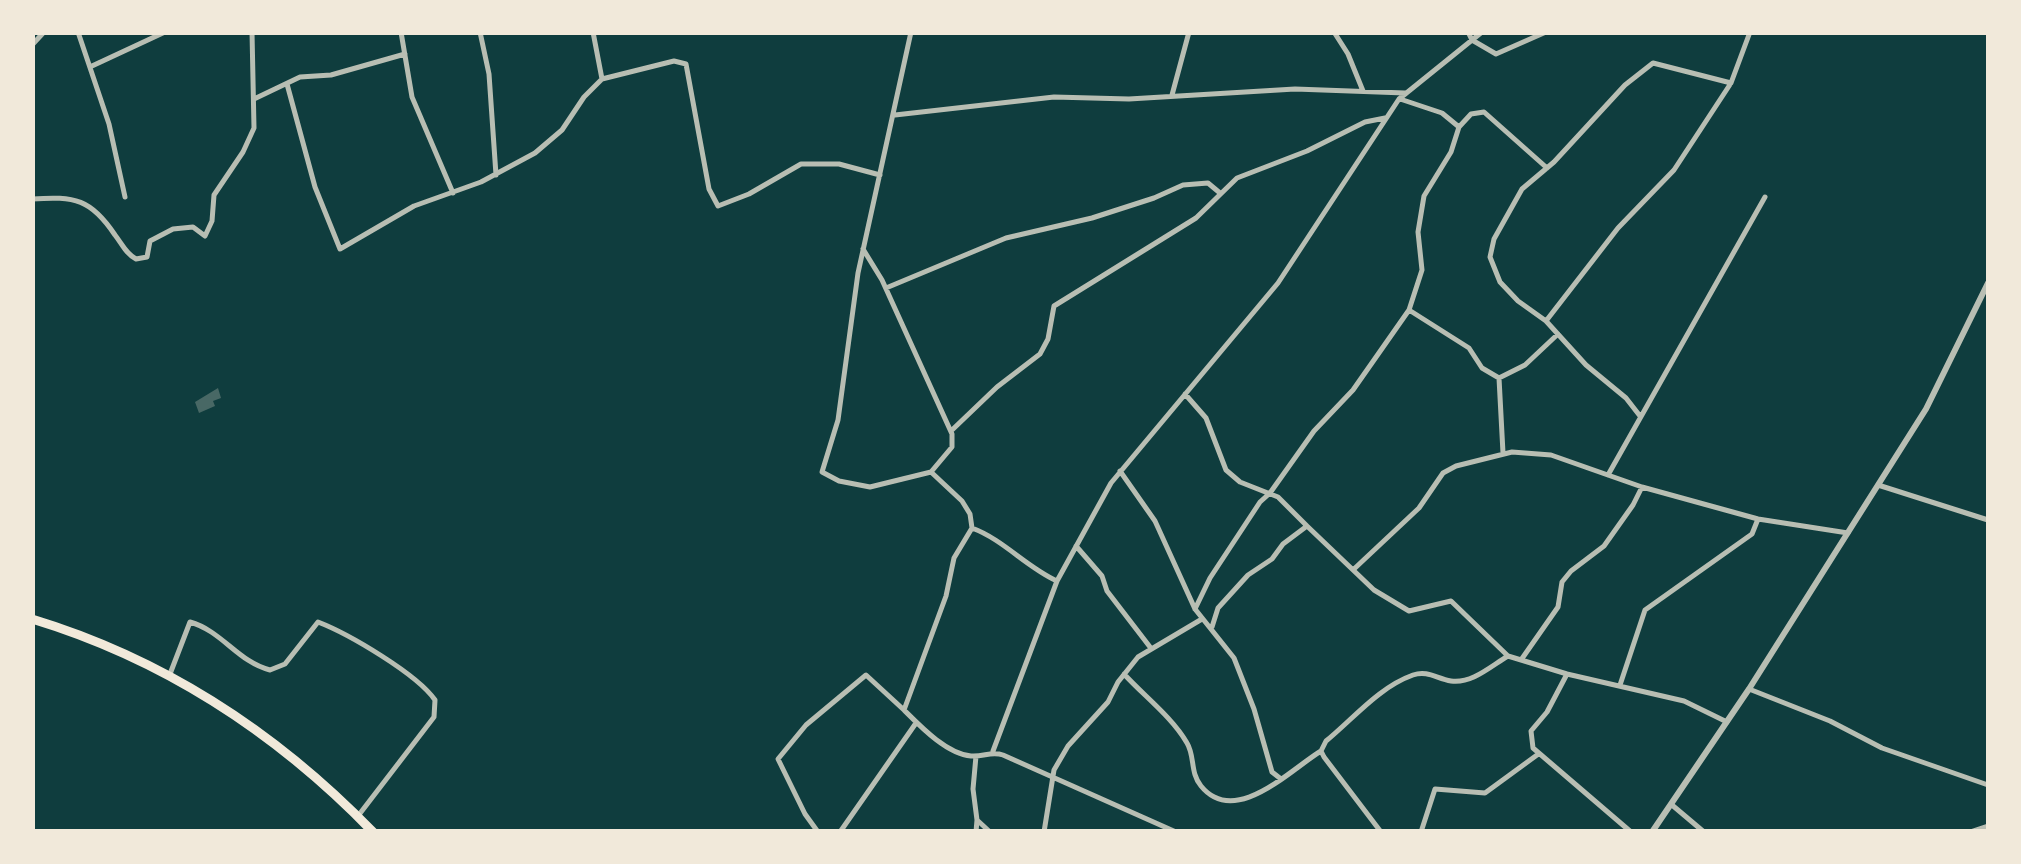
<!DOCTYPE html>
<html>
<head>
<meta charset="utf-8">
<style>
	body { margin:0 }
	#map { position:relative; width:2021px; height:864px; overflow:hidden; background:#0f3d3e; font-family:Figtree,sans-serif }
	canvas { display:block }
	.frame { position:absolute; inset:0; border:35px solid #f1e9da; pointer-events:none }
</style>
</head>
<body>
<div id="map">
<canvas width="2021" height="864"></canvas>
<div class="frame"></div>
</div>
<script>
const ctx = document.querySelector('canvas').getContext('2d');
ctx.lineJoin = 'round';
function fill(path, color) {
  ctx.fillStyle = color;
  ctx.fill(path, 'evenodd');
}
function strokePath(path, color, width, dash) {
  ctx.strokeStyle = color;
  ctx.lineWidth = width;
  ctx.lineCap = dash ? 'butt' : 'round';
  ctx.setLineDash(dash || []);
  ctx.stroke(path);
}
fill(new Path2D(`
	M218,388L221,398L213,401L215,406L199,413L195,402Z`), '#486865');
strokePath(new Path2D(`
	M78,32L109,124L125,197
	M401,32L412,97L453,193
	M480,32L489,74L496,175
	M911,32L858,273L838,420L822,472L839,481L870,487L931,472L962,501L970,514L972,528L954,558L946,596L904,710C921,727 947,754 971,756C984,757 991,751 1003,755L1176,832
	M1334,32L1348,54L1363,91
	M1468,32L1472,40L1496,54L1546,32
	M32,45L44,32
	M92,66L165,32
	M602,79L674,61L686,64L709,189L718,206L749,194L801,164H839L880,175
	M287,84L315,187L340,249L414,206L481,182L535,153L562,130L584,97L602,79L593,32
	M1172,95L1189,32
	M254,99L300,77L331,75L405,54
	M1400,99L1442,113L1459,127
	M895,115L1054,97L1129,99L1295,89L1405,93
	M32,199C75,196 91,199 115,235C122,244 126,254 136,259L147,257L150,241L173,229L193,227L205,236L212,221L214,195L243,152L254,128L252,32
	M863,249L882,280L952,434V447L931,472
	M886,288L1006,238L1092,218L1154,198L1183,185L1208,183L1220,193
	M1409,310L1469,348L1482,368L1499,378L1525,365L1558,334
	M1546,321L1618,228L1674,170L1731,83L1750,32
	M1499,378L1503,453
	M1185,394L1206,418L1226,470L1240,482L1278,497L1307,526L1283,544L1272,559L1248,575L1218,608L1212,627
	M1640,416L1626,398L1586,365L1546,321L1518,301L1500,282L1490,257L1494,239L1522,189L1554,162L1625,85L1653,63L1731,83
	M951,431L997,387L1040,354L1048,339L1054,306L1196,218L1237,178L1307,151L1365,122L1385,118
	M1120,471L1155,521L1195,609L1234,658L1254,709L1272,772L1281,779
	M1608,475L1765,197
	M1878,485L1988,520
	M1307,526L1374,590L1409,611L1451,601L1508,656L1567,674L1684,701L1727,722
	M972,528C1004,540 1026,567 1057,581
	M1076,546L1102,576L1107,591L1150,647
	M1354,569L1419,508L1443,473L1456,466L1512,452L1551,455L1642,487L1758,519L1848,533
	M1195,609L1210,578L1260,502L1270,493L1314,431L1353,390L1409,310L1422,270L1418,232L1424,196L1451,152L1459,127L1471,114L1484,112L1547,168
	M1521,660L1558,607L1562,582L1571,571L1604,546L1633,505L1642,487
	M170,674L190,622C222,631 238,662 270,670L285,664L318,622C349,634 417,674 435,700L434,717L358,816
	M1124,674C1144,696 1172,717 1187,743C1195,756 1190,773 1201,786C1235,828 1291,769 1321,751
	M1567,674L1547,712L1531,731L1533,748L1631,832
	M1620,685L1645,610L1752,534L1758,519
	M1749,689L1830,721L1882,748L1988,785
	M993,751L1057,581L1111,483L1278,283L1399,99L1482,32
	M976,756L973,789L977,820L990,832
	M1672,805L1704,832
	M818,832L805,814L778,759L806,725L866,675L904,710
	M840,832L916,723
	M976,832L977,820
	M1044,832L1054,770L1068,746L1108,702L1118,682L1138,657L1202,619
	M1381,832L1324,757L1321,751L1326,741C1353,719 1379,687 1413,675C1428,670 1437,679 1451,681C1472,684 1491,666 1508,656
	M1421,832L1435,789L1485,793L1537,755
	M1970,832L1988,826`), '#b8beb3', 5);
strokePath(new Path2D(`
	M1652,832L1749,689L1926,409L1988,283`), '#b8beb3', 6);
strokePath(new Path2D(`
	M32,619C164,659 278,734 373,832`), '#f1e9da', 9);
</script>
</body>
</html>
